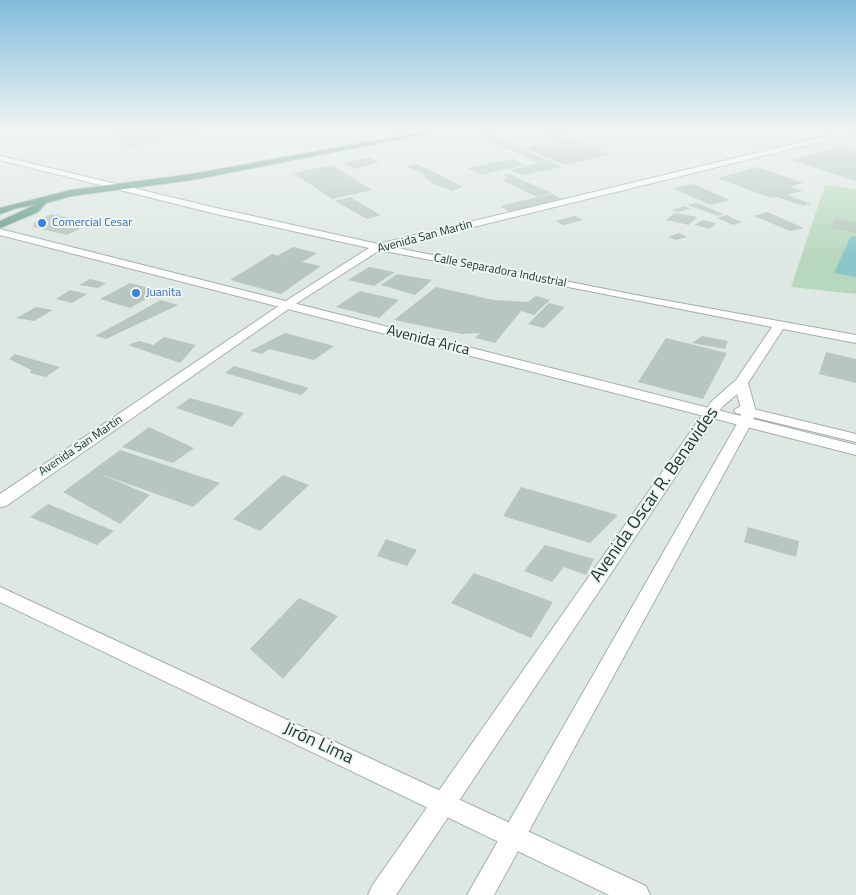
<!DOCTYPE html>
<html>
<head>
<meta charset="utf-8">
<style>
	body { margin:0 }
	canvas { display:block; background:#dee8e3 }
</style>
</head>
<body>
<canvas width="856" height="895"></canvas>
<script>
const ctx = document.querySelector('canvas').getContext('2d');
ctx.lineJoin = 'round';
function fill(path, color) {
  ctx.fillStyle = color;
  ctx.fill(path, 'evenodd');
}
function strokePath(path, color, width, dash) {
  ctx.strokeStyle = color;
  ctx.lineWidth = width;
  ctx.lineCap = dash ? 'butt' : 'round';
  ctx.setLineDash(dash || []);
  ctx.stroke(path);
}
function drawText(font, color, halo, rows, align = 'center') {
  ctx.font = font + ' "Titillium Web",sans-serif';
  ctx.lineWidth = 4;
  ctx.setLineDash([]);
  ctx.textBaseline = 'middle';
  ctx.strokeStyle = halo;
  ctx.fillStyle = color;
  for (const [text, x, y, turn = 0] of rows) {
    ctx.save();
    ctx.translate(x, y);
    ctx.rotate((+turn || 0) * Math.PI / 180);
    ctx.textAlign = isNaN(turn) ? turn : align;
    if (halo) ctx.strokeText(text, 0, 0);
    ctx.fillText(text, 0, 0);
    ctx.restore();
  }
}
fill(new Path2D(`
	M825,185L856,189V294L791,287Z`), '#b8d8be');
fill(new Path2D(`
	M851,236L856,237V277L834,273Z`), '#8ac7ca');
fill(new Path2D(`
	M109,131H220V132L127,147Z
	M531,131H550L569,138L556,141Z
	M489,134L547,160L536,162L483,138L476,140L471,138Z
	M572,138L611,154L565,165L524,148Z
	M843,146L856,150V181L790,160Z
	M370,157L379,162L355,169L344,163Z
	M512,159L525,165L481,175L467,168Z
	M549,160L562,167L523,175L510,170Z
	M417,164L438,174L463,187L452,191L430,182L432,181L423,177L427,176L406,166Z
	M332,165L372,190L332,199L293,173Z
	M758,167L803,183L791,187L803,191L787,195L811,204L803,206L777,197L771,198L717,178Z
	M510,174L520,179L552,193L537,197L502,180L508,178L503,175Z
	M693,184L730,200L710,205L673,188Z
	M552,194L562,199L510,212L500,206Z
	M350,197L381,215L367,219L335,201Z
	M697,203L714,210L723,214L718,216L688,205Z
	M684,206L690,209L678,212L672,210Z
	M767,212L804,228L790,231L754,216Z
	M675,213L697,217L689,225L666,220Z
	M51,214L92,223L67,235L33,227L34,222Z
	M726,215L742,222L733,225L717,218Z
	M575,216L583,220L563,225L555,221Z
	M835,219L856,223V233L831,228Z
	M702,220L716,223L710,229L695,225Z
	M679,233L687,237L676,240L668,237Z
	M293,247L317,253L302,262L321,266L281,294L230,280L272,254L284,257L278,255Z
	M369,267L395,272L374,286L348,280Z
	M397,274L432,280L415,295L381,285Z
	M90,279L106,283L98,288L79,285Z
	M130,283L160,291L130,308L100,299Z
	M436,287L494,300L528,302L536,296L550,300L534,315L521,311L495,343L475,338L480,333L462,334L394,320Z
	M70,290L87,294L72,303L56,299Z
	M360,291L399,300L379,318L336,307Z
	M161,300L178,305L106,339L95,336Z
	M549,303L565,307L544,328L528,324Z
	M36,307L53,310L34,321L16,318Z
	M285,333L334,346L314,360L269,349L262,354L250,351Z
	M702,336L728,341L725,349L692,343Z
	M164,337L196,345L180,363L128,345L139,341L153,345Z
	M666,338L727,353L703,399L638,382Z
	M826,352L856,359V383L819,374Z
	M15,354L35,360L60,367L46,377L30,373L31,370L9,359Z
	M234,366L309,388L301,395L225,373Z
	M190,398L244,413L232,427L176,408Z
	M149,427L194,448L173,463L122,447Z
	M120,450L199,476L220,483L193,507L100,474L150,495L120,524L63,492Z
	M283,475L309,485L260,531L233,519Z
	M521,487L618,515L590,543L503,516Z
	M48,504L114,531L97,545L30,517Z
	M748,527L799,541L796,557L744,542Z
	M386,539L417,550L407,566L377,556Z
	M545,545L594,559L586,575L564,567L552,582L524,571Z
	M474,573L553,602L531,638L451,603Z
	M299,598L338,616L283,679L250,649Z`), '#b7c6be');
const minor = new Path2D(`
	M847,131H856V133L392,247L641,296L856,335V343L783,329L748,383L756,412L752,422L494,895H467L738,422L742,412L737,394L722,407L396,895H368L372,886L712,401L736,380L772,327L380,250L300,301L6,506L0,507V494L292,297L369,248L212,213L0,160V156L212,207L378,244Z`);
const tertiary = new Path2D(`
	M0,229L856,445V455L0,235Z
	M741,406L856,434V442L736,413L734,410Z
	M0,587L646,886L650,895H609L0,602Z`);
const primary = new Path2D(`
	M428,131H442L192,180L72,196L46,203L38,212L0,228V221L35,205L17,208L0,214V208L71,190L192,174Z`);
strokePath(minor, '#a2afa9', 2);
strokePath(tertiary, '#a2afa9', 2);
strokePath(primary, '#bcc3c1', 2);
fill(minor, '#fff');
fill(tertiary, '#fff');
fill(primary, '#669b88');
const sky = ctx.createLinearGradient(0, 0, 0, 256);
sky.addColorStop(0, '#82bcdc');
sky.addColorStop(0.51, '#f0f5f2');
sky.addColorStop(1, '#f0f5f200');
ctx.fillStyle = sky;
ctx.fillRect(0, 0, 856, 256);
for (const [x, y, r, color] of [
	[42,223,5,"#3f7fe0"],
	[136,293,5,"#3f7fe0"]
]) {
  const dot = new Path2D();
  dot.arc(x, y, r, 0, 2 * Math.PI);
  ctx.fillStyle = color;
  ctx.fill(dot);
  strokePath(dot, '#eef6f1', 2);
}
drawText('12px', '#366cbe', '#eef6f1', [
	["Comercial Cesar",52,223],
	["Juanita",146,293]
], 'left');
drawText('12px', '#21372f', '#eef6f1', [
	["Avenida San Martin",425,237,-15],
	["Calle Separadora Industrial",500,271,11],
	["Avenida San Martin",81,446,-34]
]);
drawText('15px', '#21372f', '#eef6f1', [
	["Avenida Arica",428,341,14]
]);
drawText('18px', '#21372f', '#eef6f1', [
	["Avenida Oscar R. Benavides",655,495,-55],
	["Jirón Lima",318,744,25]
]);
</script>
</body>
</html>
